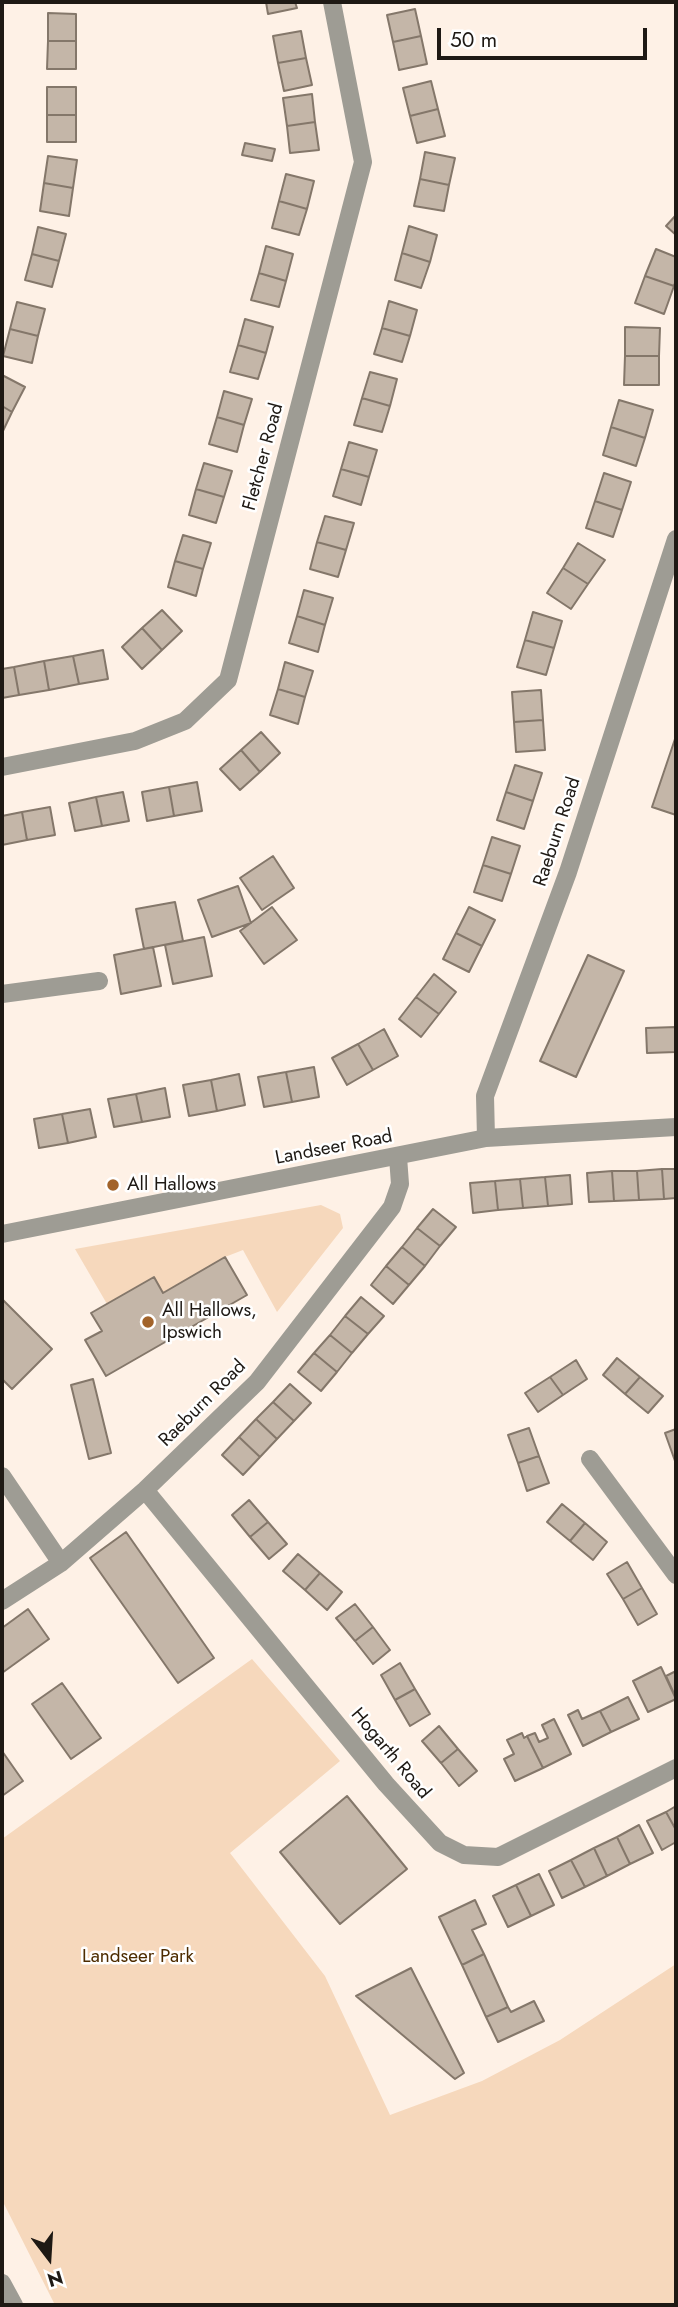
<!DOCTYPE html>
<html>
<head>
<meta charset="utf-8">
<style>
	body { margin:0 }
	#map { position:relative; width:678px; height:2307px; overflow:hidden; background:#fef1e6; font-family:Jost,sans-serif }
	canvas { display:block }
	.frame { position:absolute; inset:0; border:4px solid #1e1914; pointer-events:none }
	.north { position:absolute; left:14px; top:2223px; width:70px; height:70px; -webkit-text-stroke:5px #fff; paint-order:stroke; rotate:163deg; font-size:19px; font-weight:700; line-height:28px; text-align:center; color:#1e1914 }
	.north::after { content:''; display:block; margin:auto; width:24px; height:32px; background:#1e1914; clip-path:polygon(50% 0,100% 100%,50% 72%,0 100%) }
	.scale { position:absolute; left:437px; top:28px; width:210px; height:32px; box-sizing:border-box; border:4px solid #1e1914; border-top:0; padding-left:9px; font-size:21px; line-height:24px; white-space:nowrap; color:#1e1914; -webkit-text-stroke:5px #fff; paint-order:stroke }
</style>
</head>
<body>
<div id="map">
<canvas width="678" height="2307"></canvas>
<div class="frame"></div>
<div class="north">N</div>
<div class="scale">50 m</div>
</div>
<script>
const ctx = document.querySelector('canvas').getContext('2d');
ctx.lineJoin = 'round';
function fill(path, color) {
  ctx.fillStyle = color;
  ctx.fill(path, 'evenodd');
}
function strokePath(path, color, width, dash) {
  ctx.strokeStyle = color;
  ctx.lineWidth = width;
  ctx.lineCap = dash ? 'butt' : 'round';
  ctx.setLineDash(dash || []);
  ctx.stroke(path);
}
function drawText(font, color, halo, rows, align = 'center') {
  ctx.font = font + ' Jost,sans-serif';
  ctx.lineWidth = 5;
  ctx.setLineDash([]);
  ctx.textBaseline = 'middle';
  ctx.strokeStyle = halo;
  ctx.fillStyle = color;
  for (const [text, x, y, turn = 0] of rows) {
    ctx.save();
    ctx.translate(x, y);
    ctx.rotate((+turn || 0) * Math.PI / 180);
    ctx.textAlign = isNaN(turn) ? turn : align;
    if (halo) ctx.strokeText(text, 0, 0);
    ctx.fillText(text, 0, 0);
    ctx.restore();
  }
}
fill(new Path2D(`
	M321,1205L340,1214L343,1228L277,1312L243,1250L225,1257L163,1293L154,1277L107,1304L75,1249Z
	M252,1659L340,1761L230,1853L325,1976L390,2115L482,2081L560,2040L676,1964V2305H55L2,2200V1839Z`), '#f6d8bc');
const building = new Path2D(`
	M266,2H295L297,8L268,14Z
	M415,9L421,36L393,42L387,15Z
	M48,13L76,14V41H48Z
	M301,31L306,58L278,63L273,36Z
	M421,36L427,64L399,70L393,42Z
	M48,41H76V69H47Z
	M306,58L312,85L284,91L278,63Z
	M431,81L438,109L410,116L403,88Z
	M47,87H76V115H47Z
	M312,94L315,122L287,126L283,98Z
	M438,109L445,136L417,143L410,116Z
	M47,115H76V142H47Z
	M315,122L319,150L290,153L287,126Z
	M245,143L275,149L272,161L242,155Z
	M425,152L455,158L449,185L420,179Z
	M48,156L77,160L73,188L44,183Z
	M286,174L314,181L307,209L279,201Z
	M420,179L449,185L444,211L414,206Z
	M44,183L73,188L69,216L40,211Z
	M279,201L307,209L299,235L272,228Z
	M676,215V235L666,226Z
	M409,226L437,235L430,262L402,253Z
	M38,227L66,234L59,261L32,254Z
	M266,246L293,254L286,281L259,273Z
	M656,249L676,257V280L674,286L645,276Z
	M402,253L430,262L421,288L395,280Z
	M32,254L59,261L52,287L25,280Z
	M259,273L286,281L279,307L251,300Z
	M645,276L674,286L664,314L635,303Z
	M389,301L417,310L410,336L382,328Z
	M17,302L45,309L38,336L10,329Z
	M245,319L273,327L266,353L238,345Z
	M625,327L660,328L659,356H625Z
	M382,328L410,336L402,362L374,354Z
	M10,329L38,336L32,363L3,356Z
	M238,345L266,353L258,379L230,372Z
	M625,356H659V385H624Z
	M370,372L397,379L390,406L362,398Z
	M2,375L25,387L12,412L2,406Z
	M224,391L252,399L244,425L217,417Z
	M362,398L390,406L382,432L354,425Z
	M619,400L653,410L645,438L611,427Z
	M2,406L12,412L2,433Z
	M217,417L244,425L237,452L209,444Z
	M611,427L645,438L636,466L603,455Z
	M349,442L377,450L369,477L341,469Z
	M204,463L232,471L224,497L196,489Z
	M341,469L369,477L361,505L333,496Z
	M604,473L631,482L622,510L595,501Z
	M196,489L224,497L216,523L189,515Z
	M595,501L622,510L613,537L586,528Z
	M325,516L354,523L346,550L317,542Z
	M183,535L211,543L203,569L175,561Z
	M317,542L346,550L338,577L310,569Z
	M578,543L605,560L588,584L563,568Z
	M175,561L203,569L196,596L168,587Z
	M563,568L588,584L571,609L547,593Z
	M304,590L333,598L325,625L297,616Z
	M162,610L182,631L162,650L142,628Z
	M533,612L562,621L554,648L525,640Z
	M297,616L325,625L318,652L289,643Z
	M142,628L162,650L142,669L122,647Z
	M525,640L554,648L546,675L517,667Z
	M103,650L108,679L79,684L73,656Z
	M73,656L79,684L49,690L44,661Z
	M44,661L49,690L19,695L14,667Z
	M285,662L313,671L305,697L278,689Z
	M14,667L19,695L2,698V669Z
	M278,689L305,697L298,724L270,715Z
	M541,690L543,720L514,722L512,692Z
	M543,720L545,750L516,752L514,722Z
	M261,732L280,753L260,772L241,750Z
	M676,736V815L652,807Z
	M241,750L260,772L240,790L220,769Z
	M515,765L542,773L533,801L506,792Z
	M197,782L202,811L174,816L169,787Z
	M169,787L174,816L147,821L142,792Z
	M123,792L129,821L102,826L96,797Z
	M506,792L533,801L524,829L497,820Z
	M96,797L102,826L75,831L69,803Z
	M50,807L55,835L27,840L22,812Z
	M22,812L27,840L2,845V816Z
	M492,837L520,846L511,874L483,865Z
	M273,856L294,888L262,910L240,878Z
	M483,865L511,874L502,901L474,892Z
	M238,886L251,923L212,937L198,900Z
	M175,902L183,941L144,949L136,909Z
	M272,907L297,940L264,964L240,931Z
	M469,907L495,920L482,946L456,933Z
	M456,933L482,946L469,972L443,959Z
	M204,937L212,976L173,984L165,945Z
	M153,947L161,986L121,994L114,955Z
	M588,955L624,971L576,1077L540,1061Z
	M434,974L456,992L439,1014L416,997Z
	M416,997L439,1014L421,1037L399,1019Z
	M676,1027V1052L647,1053L646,1028Z
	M384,1029L398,1056L373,1070L358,1044Z
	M358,1044L373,1070L347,1085L332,1058Z
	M314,1067L319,1097L292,1102L286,1072Z
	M286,1072L292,1102L264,1107L258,1077Z
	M239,1074L245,1105L217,1111L211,1080Z
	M211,1080L217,1111L189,1116L183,1085Z
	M165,1088L170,1117L142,1122L136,1094Z
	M136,1094L142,1122L114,1127L108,1099Z
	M90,1109L96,1137L68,1143L62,1114Z
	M62,1114L68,1143L39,1148L34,1119Z
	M662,1169H676V1198L664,1199Z
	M662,1169L664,1199L639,1200L637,1171Z
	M612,1171L614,1201L589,1202L587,1173Z
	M612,1171H637L639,1200L614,1201Z
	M570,1175L572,1204L548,1206L545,1177Z
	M545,1177L548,1206L523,1208L520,1179Z
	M520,1179L523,1208L498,1210L495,1181Z
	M495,1181L498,1210L473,1213L470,1183Z
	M433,1209L456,1227L440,1246L417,1228Z
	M417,1228L440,1246L425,1266L402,1247Z
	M402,1247L425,1266L409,1285L386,1266Z
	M225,1257L247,1295L106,1376L85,1340L102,1331L91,1313L154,1277L163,1293Z
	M386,1266L409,1285L393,1304L371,1285Z
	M361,1297L384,1316L368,1334L345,1316Z
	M2,1299L52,1349L12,1389L2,1379Z
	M345,1316L368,1334L352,1353L330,1335Z
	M330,1335L352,1353L337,1372L314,1353Z
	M314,1353L337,1372L321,1391L298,1372Z
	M617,1358L640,1377L625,1394L603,1375Z
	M576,1360L587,1379L563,1395L550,1377Z
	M550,1377L563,1395L538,1412L525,1393Z
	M640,1377L663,1396L648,1413L625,1394Z
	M93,1379L111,1453L89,1459L71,1385Z
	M290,1384L311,1403L294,1421L273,1402Z
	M273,1402L294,1421L277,1439L256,1419Z
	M256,1419L277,1439L260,1457L239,1437Z
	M529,1428L539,1456L518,1463L508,1435Z
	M676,1429V1461H675L665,1433Z
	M239,1437L260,1457L243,1475L222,1455Z
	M539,1456L549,1483L527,1491L518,1463Z
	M249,1500L268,1522L250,1537L232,1515Z
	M562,1504L585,1523L570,1541L547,1522Z
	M268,1522L287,1544L269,1559L250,1537Z
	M585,1523L607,1542L593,1560L570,1541Z
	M126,1532L214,1658L178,1683L90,1558Z
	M298,1554L320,1573L305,1590L283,1571Z
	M627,1562L642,1588L623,1599L607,1574Z
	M320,1573L342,1592L327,1610L305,1590Z
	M642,1588L657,1614L638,1625L623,1599Z
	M355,1604L373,1627L355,1641L336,1618Z
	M28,1609L49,1639L2,1673V1628Z
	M373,1627L390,1650L373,1664L355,1641Z
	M400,1663L415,1689L395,1700L381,1675Z
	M661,1667L676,1699L648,1712L633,1681Z
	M676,1671V1698L666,1676Z
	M62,1683L101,1738L71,1759L32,1704Z
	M415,1689L430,1714L410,1726L395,1700Z
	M628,1697L639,1719L611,1732L600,1711Z
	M578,1710L582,1719L600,1711L611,1732L583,1746L568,1715Z
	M554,1719L571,1754L543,1768L527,1736L535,1733L539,1742L548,1738L542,1725Z
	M439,1726L458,1749L441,1763L422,1741Z
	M522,1733L524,1738L527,1736L543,1768L515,1781L504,1759L514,1754L507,1740Z
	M458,1749L477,1771L459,1786L441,1763Z
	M2,1751L23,1781L2,1796Z
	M347,1796L407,1869L340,1924L280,1852Z
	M676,1806V1830L666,1812Z
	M666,1812L676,1830V1842L662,1850L647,1821Z
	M639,1825L653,1853L630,1864L617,1837Z
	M617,1837L630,1864L607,1876L594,1848Z
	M594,1848L607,1876L585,1887L571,1860Z
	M571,1860L585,1887L562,1898L549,1871Z
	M539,1874L554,1905L531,1916L516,1885Z
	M516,1885L531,1916L508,1927L493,1896Z
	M475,1900L486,1924L472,1930L484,1954L462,1965L439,1917Z
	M484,1954L508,2007L486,2017L462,1965Z
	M411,1968L464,2073L455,2079L356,1996Z
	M534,2001L544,2021L498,2042L486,2017L508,2007L511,2012Z`);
fill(building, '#c4b6a8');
strokePath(building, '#84776a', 2);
strokePath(new Path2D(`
	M2,767L135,741L185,721L228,680L363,162L332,2
	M2,994L99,981
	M486,1138L485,1096L568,872L676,539
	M2,1234L486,1138L676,1127
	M590,1459L676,1575
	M2,1476L61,1563
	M145,1490L386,1784L440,1843L464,1855L498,1857L676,1768
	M2,1601L61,1563L145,1490L257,1382L392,1207L400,1184L398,1157
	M2,2283L14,2305`), '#9e9c94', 18);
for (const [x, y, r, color] of [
	[113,1185,7,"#a2632a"],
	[148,1322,7,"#a2632a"]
]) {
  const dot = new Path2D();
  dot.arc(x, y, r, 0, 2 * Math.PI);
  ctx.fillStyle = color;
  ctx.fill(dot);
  strokePath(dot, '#fff', 2.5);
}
drawText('19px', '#1e1914', '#fff', [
	["Fletcher Road",264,457,-75],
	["Raeburn Road",558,832,-72],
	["Landseer Road",334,1148,-11],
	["Raeburn Road",203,1404,-45],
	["Hogarth Road",390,1754,50]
]);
drawText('19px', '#1e1914', '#fff', [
	["All Hallows",127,1185],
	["All Hallows,",162,1311],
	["Ipswich",162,1333]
], 'left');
drawText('19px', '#4d2c00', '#fff', [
	["Landseer Park",138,1957]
]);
</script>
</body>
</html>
